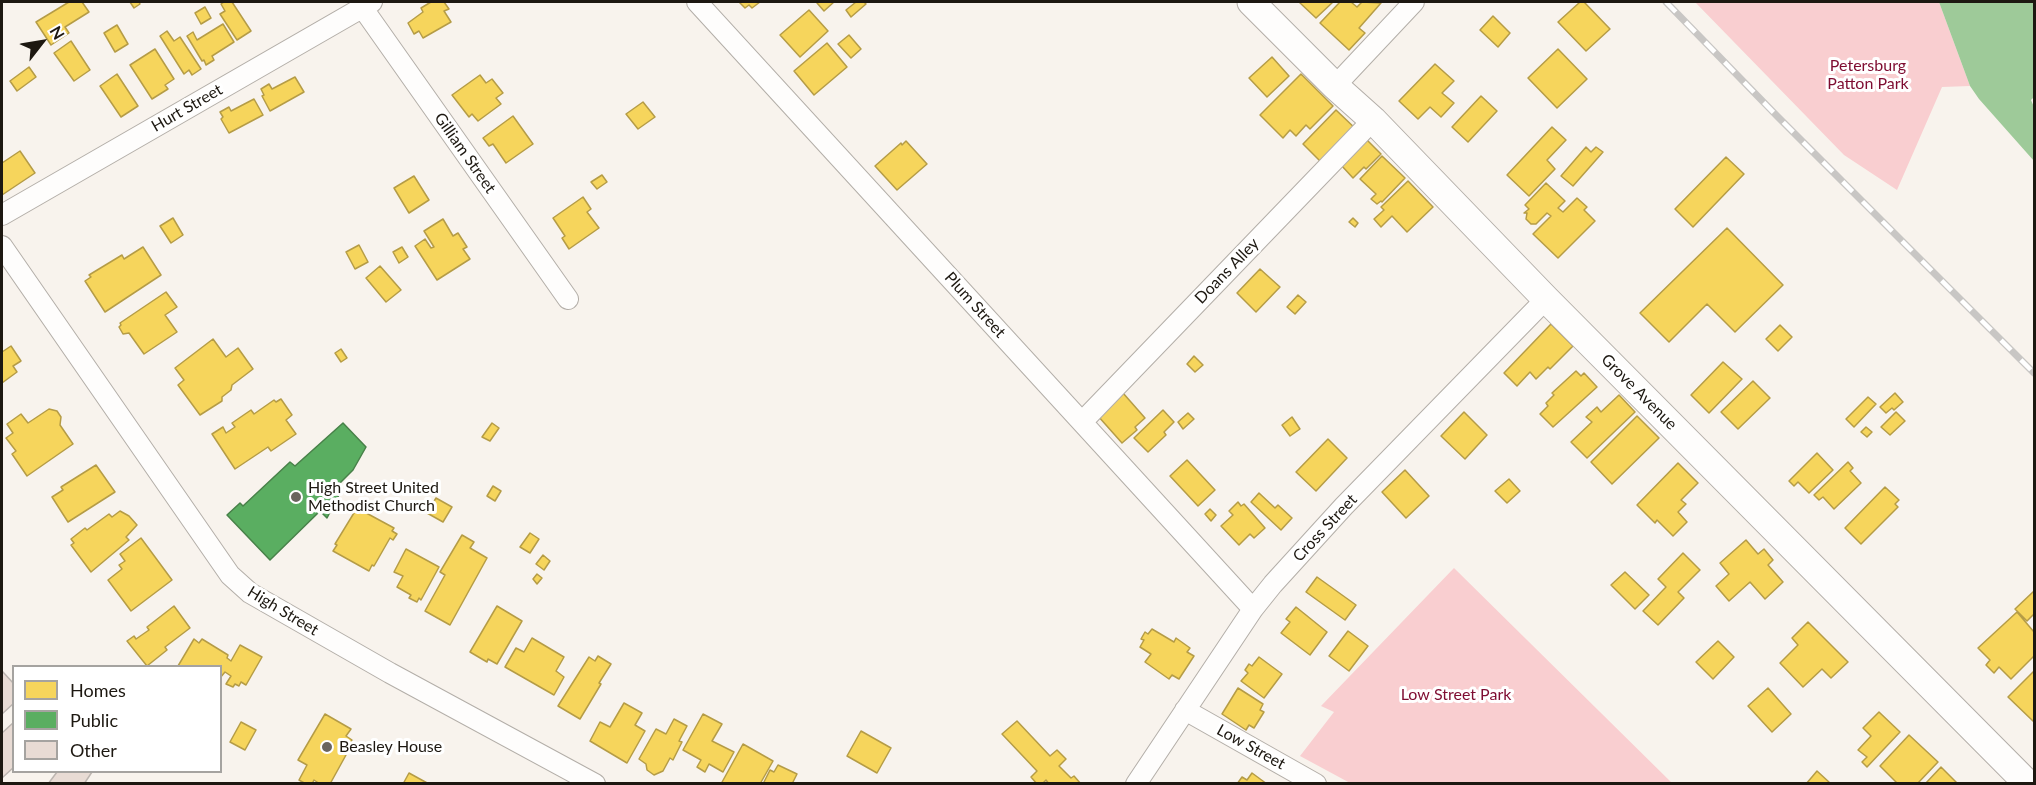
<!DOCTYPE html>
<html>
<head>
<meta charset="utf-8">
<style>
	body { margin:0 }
	#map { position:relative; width:2036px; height:785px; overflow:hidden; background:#f8f3ed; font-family:Lato,sans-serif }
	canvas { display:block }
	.frame { position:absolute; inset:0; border:3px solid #1d1811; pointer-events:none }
	.legend { position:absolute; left:12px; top:665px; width:210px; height:108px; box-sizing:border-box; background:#fff; border:2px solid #a5a3a0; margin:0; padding:8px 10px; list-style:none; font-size:18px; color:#1d1811 }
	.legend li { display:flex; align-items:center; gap:12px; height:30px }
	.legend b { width:30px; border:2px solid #a5a3a0 }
	.north { position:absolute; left:12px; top:12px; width:60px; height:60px; -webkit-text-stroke:4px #fff; paint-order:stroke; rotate:59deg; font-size:16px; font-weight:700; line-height:24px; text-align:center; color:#1d1811 }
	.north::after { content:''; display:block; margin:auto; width:21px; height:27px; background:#1d1811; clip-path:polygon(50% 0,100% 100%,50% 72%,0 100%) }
</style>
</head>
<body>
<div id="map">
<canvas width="2036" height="785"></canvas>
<div class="frame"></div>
<ul class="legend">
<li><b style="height:16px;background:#f6d55c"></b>Homes</li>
<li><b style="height:16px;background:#5aae61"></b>Public</li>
<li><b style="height:16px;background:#e8dbd4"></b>Other</li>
</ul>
<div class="north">N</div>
</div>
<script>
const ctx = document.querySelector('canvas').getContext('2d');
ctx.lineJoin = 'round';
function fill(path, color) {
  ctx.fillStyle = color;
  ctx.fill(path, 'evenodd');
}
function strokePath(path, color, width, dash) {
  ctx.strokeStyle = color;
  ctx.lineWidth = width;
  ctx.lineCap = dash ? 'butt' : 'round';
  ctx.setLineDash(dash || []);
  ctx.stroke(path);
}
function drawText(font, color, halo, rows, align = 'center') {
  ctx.font = font + ' Lato,sans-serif';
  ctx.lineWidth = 6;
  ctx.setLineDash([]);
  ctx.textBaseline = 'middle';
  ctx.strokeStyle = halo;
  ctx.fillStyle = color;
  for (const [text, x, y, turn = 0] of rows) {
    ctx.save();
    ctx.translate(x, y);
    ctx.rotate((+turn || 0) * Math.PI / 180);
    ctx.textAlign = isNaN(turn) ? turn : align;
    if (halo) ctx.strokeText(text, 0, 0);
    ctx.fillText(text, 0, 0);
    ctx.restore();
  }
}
fill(new Path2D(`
	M1695,2H1939L1970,86L1942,87L1897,190L1844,155Z
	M1454,568L1672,783H1350L1300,756L1334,712L1321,706Z`), '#f9ced0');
fill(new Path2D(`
	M1939,2H2034V97L2031,100L2034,107V161L1979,99L1970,86Z`), '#9eca99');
const homes = new Path2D(`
	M69,2H82L89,12L65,27L69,33L51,45L36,22Z
	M130,2H139L140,4L134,8Z
	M224,2H232L251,31L237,40L220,14L225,11L221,4Z
	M431,2H444L449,9L444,11L451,22L423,38L419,31L414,34L408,23L423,12L421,8Z
	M739,2H760L752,8L749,5L745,8Z
	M819,2H834L824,11L817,3Z
	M856,2H864L866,4L851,17L846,10Z
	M1299,2H1333L1316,18Z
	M1340,2H1351L1357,7L1362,2L1381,3L1359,28L1365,33L1349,50L1320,23Z
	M1580,2H1584L1610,29L1586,51L1558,22Z
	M205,7L211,18L201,24L195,13Z
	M809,10L828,31L800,57L780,35Z
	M1493,16L1510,33L1498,47L1480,30Z
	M223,24L234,42L212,56L214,60L206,65L204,60L202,61L187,36L193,32L197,40Z
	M117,25L128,44L115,52L104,33Z
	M167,31L174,41L180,37L201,69L192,75L189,70L184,74L160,36Z
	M849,35L861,49L851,58L838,44Z
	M71,41L90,70L74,81L54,53Z
	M827,43L847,67L814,95L794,71Z
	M155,49L174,79L165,85L168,89L152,99L130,65Z
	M1558,49L1587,79L1557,108L1528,78Z
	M1272,57L1289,76L1267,97L1249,78Z
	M1435,64L1454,81L1442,93L1454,103L1441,117L1430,107L1418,119L1399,101Z
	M29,67L36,77L17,91L10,81Z
	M117,74L138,106L121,117L100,86Z
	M1301,74L1333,106L1310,129L1306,125L1296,136L1290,130L1283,138L1260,115Z
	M480,75L486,83L492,79L503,93L496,98L501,104L478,121L472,114L469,117L452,95Z
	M295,77L304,92L270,111L262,96L264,95L261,89L269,84L272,89Z
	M1481,96L1497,111L1468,142L1452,127Z
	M254,99L263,115L229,133L221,119L223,117L220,112L229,107L231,111Z
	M643,102L655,117L638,129L626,114Z
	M1336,110L1359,132L1325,166L1303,144Z
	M513,116L533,144L506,163L493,144L489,146L483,138Z
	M1552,127L1566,140L1547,160L1555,169L1529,196L1507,175Z
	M1366,139L1381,154L1366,169L1364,167L1353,178L1341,165Z
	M906,141L927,164L897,190L875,166L901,143L902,145Z
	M1586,147L1591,152L1596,147L1603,152L1573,186L1561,176Z
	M20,151L35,173L2,195V163Z
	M1382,156L1405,178L1382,202L1381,201L1377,204L1371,199L1376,194L1360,179Z
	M1726,157L1744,174L1693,227L1675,209Z
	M602,175L607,182L597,189L591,182Z
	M414,176L429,200L409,213L394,188Z
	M1408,181L1433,207L1407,232L1392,216L1381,227L1374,219L1384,210L1381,207Z
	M1546,183L1565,201L1558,208L1563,212L1577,198L1587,207L1584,210L1595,221L1558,258L1533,234L1551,216L1547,213L1536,224H1531L1526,219L1527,213H1524L1529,209L1525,205Z
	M583,197L591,209L587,212L599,228L569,249L562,238L565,236L553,218Z
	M173,218L183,235L171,243L160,226Z
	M1353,218L1358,223L1355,227L1349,222Z
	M443,219L453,236L458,233L467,247L463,249L470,259L437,280L415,246L425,239L431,248L434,247L424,231Z
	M1727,228L1783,285L1735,332L1707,304L1669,342L1640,313Z
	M359,245L368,262L355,269L346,252Z
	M143,247L161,275L105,312L85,281L91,277L89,275L122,255L124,259Z
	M402,247L408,257L399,263L393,252Z
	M380,266L401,290L386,302L366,278Z
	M1260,269L1280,287L1256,312L1237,293Z
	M166,292L177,307L165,315L177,332L144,354L129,333L123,334L119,327L121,325L120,323Z
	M1298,295L1306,302L1295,314L1287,307Z
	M1551,324L1573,346L1550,369L1548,367L1536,379L1530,372L1517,386L1504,373Z
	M1780,325L1792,337L1778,351L1766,339Z
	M213,339L226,357L238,348L253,369L232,385L231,390L222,397V401L200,415L178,385L184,380L175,368Z
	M11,346L21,361L13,366L17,372L2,383V352Z
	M341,349L347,358L341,362L335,353Z
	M1194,356L1203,365L1195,372L1187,364Z
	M1723,362L1742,379L1709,413L1691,395Z
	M1576,371L1581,376L1584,373L1597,387L1553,427L1540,414L1548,406L1546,403L1554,395L1552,393Z
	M1753,381L1770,398L1738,429L1721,412Z
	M1123,393L1145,418L1135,427L1137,430L1122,443L1098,416Z
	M1895,393L1903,402L1894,410L1892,408L1886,413L1880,407Z
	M1619,395L1635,412L1587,458L1571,442L1592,422L1586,417L1597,407L1601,412Z
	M1868,397L1876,404L1854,427L1846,419Z
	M281,399L292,415L286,420L296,434L271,451L268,447L235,469L212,434L223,427L226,433L235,427L232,423L251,410L254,414L274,400L276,402Z
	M49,409L57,411L61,417L60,425L73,444L27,476L12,454L16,451L6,438L13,433L7,424L21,414L28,423Z
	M1163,410L1174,422L1164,432L1166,435L1148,452L1134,438Z
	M1464,412L1487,435L1465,459L1441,436Z
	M1896,412L1905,421L1890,435L1881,427Z
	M1188,413L1194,419L1183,429L1178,422Z
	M1637,416L1659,438L1612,484L1591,462Z
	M1292,417L1300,429L1290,436L1282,425Z
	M492,423L499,428L490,441L482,437Z
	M1866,427L1872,432L1867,437L1861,432Z
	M1328,439L1347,458L1316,491L1296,472Z
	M1817,453L1833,470L1809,493L1798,482L1794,486L1789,481Z
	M1187,460L1215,490L1198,506L1170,476Z
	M1848,462L1853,468L1850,471L1861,483L1834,509L1823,497L1819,500L1814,495Z
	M1678,463L1698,483L1681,500L1686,504L1678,512L1687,522L1673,536L1657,520L1655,523L1637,505Z
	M96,465L115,492L68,522L52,497L63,490L61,487Z
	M1405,470L1429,496L1406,518L1382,492Z
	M1509,479L1520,491L1507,503L1495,491Z
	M493,486L501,491L495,501L487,496Z
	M1885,487L1899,500L1895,504L1898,507L1861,544L1845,528Z
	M1259,493L1275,508L1278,505L1292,518L1281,530L1251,502Z
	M436,498L452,507L443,522L427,513Z
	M1238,502L1241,506L1244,504L1265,528L1254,538L1250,534L1239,545L1221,526L1233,515L1229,511Z
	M357,508L394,528L392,531L397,534L393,540L390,538L374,566L372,565L369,571L333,551L337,545L335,544Z
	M1210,509L1216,515L1211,521L1205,514Z
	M120,511L129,516L137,525L126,537L129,540L91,572L71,545L74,543L71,539L85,528L87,530L109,514L112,517Z
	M530,533L539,539L530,553L520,547Z
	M462,535L474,542L470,548L487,558L450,625L425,611L445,575L440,572Z
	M141,538L172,580L131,611L108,580L122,569L119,565L125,561L120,554Z
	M1746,540L1758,554L1764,549L1773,560L1768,565L1783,582L1765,599L1750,582L1729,601L1716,586L1729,574L1720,563Z
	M406,549L439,567L421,600L419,598L417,602L409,598L411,595L397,587L403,576L394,572Z
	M1683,553L1700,570L1678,592L1684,598L1658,625L1643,611L1666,587L1658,579Z
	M543,555L550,561L544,570L536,564Z
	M1625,572L1649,595L1635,609L1611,585Z
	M537,574L542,578L537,584L533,579Z
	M1317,577L1356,605L1345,620L1306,592Z
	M2034,591V614L2027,621L2015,609Z
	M174,606L190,628L165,647L167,650L147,666L127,641L134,636L136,639L149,630L147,627Z
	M497,606L522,621L497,664L488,659L487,662L470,652Z
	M1296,607L1327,632L1310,655L1281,633L1290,622L1286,619Z
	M2017,612L2034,632V656L2011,679L1999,667L1994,673L1986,665L1990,660L1978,648Z
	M1808,622L1848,662L1831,678L1822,669L1803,687L1780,663L1798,645L1792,638Z
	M1152,629L1174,642L1176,638L1190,648L1187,652L1194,656L1179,679L1172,675L1169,679L1145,662L1151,654L1140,647L1144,640L1141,639L1145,632L1148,634Z
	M1348,631L1368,646L1349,671L1329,656Z
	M532,638L564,657L556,671L564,677L554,695L505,667L516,648L524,652Z
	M194,639L199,643L202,639L228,655L227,658L231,661L240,645L262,657L246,685L241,682L239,686L235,684L233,687L226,684L231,676L225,672L220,678V666H178Z
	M1718,641L1734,657L1713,679L1696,662Z
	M598,656L611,664L599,683L601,684L580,719L558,706L589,657L595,661Z
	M1259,657L1282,674L1264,698L1241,681L1248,673L1245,670L1249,664L1252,666Z
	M2034,671V722L2008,697Z
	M1238,688L1263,704L1260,710L1264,712L1254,728L1249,725L1246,730L1222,714Z
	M1768,688L1791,714L1772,732L1748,706Z
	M624,703L642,713L635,725L645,731L627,763L590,741L600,722L610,727Z
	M1879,712L1900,732L1867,767L1862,762L1867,757L1858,750L1871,736L1863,728Z
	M325,714L351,729L346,736L352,740L344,754L346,755L330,784H320L314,780L312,784H306L299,780L307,765L298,760Z
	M703,714L722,724L712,741L734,752L723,772L709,764L705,772L697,767L701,760L683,750Z
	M674,719L687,726L679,741L682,742L673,760L670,758L663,771L654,775L647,770L646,764L639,759L656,729L666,734Z
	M1017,721L1050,756L1057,750L1066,759L1059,766L1071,778L1074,776L1081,784H1049L1046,780L1042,784H1037L1031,777L1037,771L1002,734Z
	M241,722L256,730L245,750L230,742Z
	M861,731L891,748L877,773L847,756Z
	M1909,735L1938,762L1917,784H1898L1880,766Z
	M743,744L773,761L760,784H721Z
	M778,765L797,774L793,782L795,784H763L770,770L774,772Z
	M1941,767L1958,784H1925Z
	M1817,771L1830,783L1829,784H1806Z
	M409,773L429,784H403Z
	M1252,773L1267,784H1237L1242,777L1247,780Z`);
fill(homes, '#f6d55c');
strokePath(homes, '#b59c46', 1.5);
const public = new Path2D(`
	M343,423L366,447L353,470L337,486L341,491L327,518L320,511L270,560L227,515L240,503L243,506L290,462L295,466Z`);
fill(public, '#5aae61');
strokePath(public, '#488149', 1.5);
const building = new Path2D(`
	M3,672L14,684V703L2,714V674Z
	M14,722V767L2,778V733Z
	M57,772H92L84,784H48Z`);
fill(building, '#e8dbd4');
strokePath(building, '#bcb5b0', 1.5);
const minor = new Path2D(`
	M697,2L1253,609
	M362,7L568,299
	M1335,86L1414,2
	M2,215L372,2
	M2,246L230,575L250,593L390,673L595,784
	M1082,422L1373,120
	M1185,710L1316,784
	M1136,784L1253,609L1273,584L1344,506L1546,299`);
const secondary = new Path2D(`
	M1251,2L1335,86L1373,120L1546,299L2028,784`);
strokePath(minor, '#b3aea8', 22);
strokePath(secondary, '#b3aea8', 29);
strokePath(minor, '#fefdfc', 20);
strokePath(secondary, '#fefdfc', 27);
const rail = new Path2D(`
	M1666,2L1777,116L2034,373`);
strokePath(rail, '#c8c6c4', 7);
strokePath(rail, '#fff', 4.5, [14]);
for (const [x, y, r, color] of [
	[296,497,6,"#6a655e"],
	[327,747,6,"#6a655e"]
]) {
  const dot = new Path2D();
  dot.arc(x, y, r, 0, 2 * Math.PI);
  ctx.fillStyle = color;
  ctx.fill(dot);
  strokePath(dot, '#fff', 2);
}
drawText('16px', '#7e0c31', '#fff', [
	["Petersburg",1868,66],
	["Patton Park",1868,84],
	["Low Street Park",1456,695]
]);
drawText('16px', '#1d1811', '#fff', [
	["Hurt Street",187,108,-30],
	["Gilliam Street",465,153,55],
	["Doans Alley",1227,271,-46],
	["Plum Street",975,305,48],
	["Grove Avenue",1639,392,45],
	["Cross Street",1325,528,-47],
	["High Street",283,611,31],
	["Low Street",1251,747,29]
]);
drawText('16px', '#1d1811', '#fff', [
	["High Street United",308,488],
	["Methodist Church",308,506],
	["Beasley House",339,747]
], 'left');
</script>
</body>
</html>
